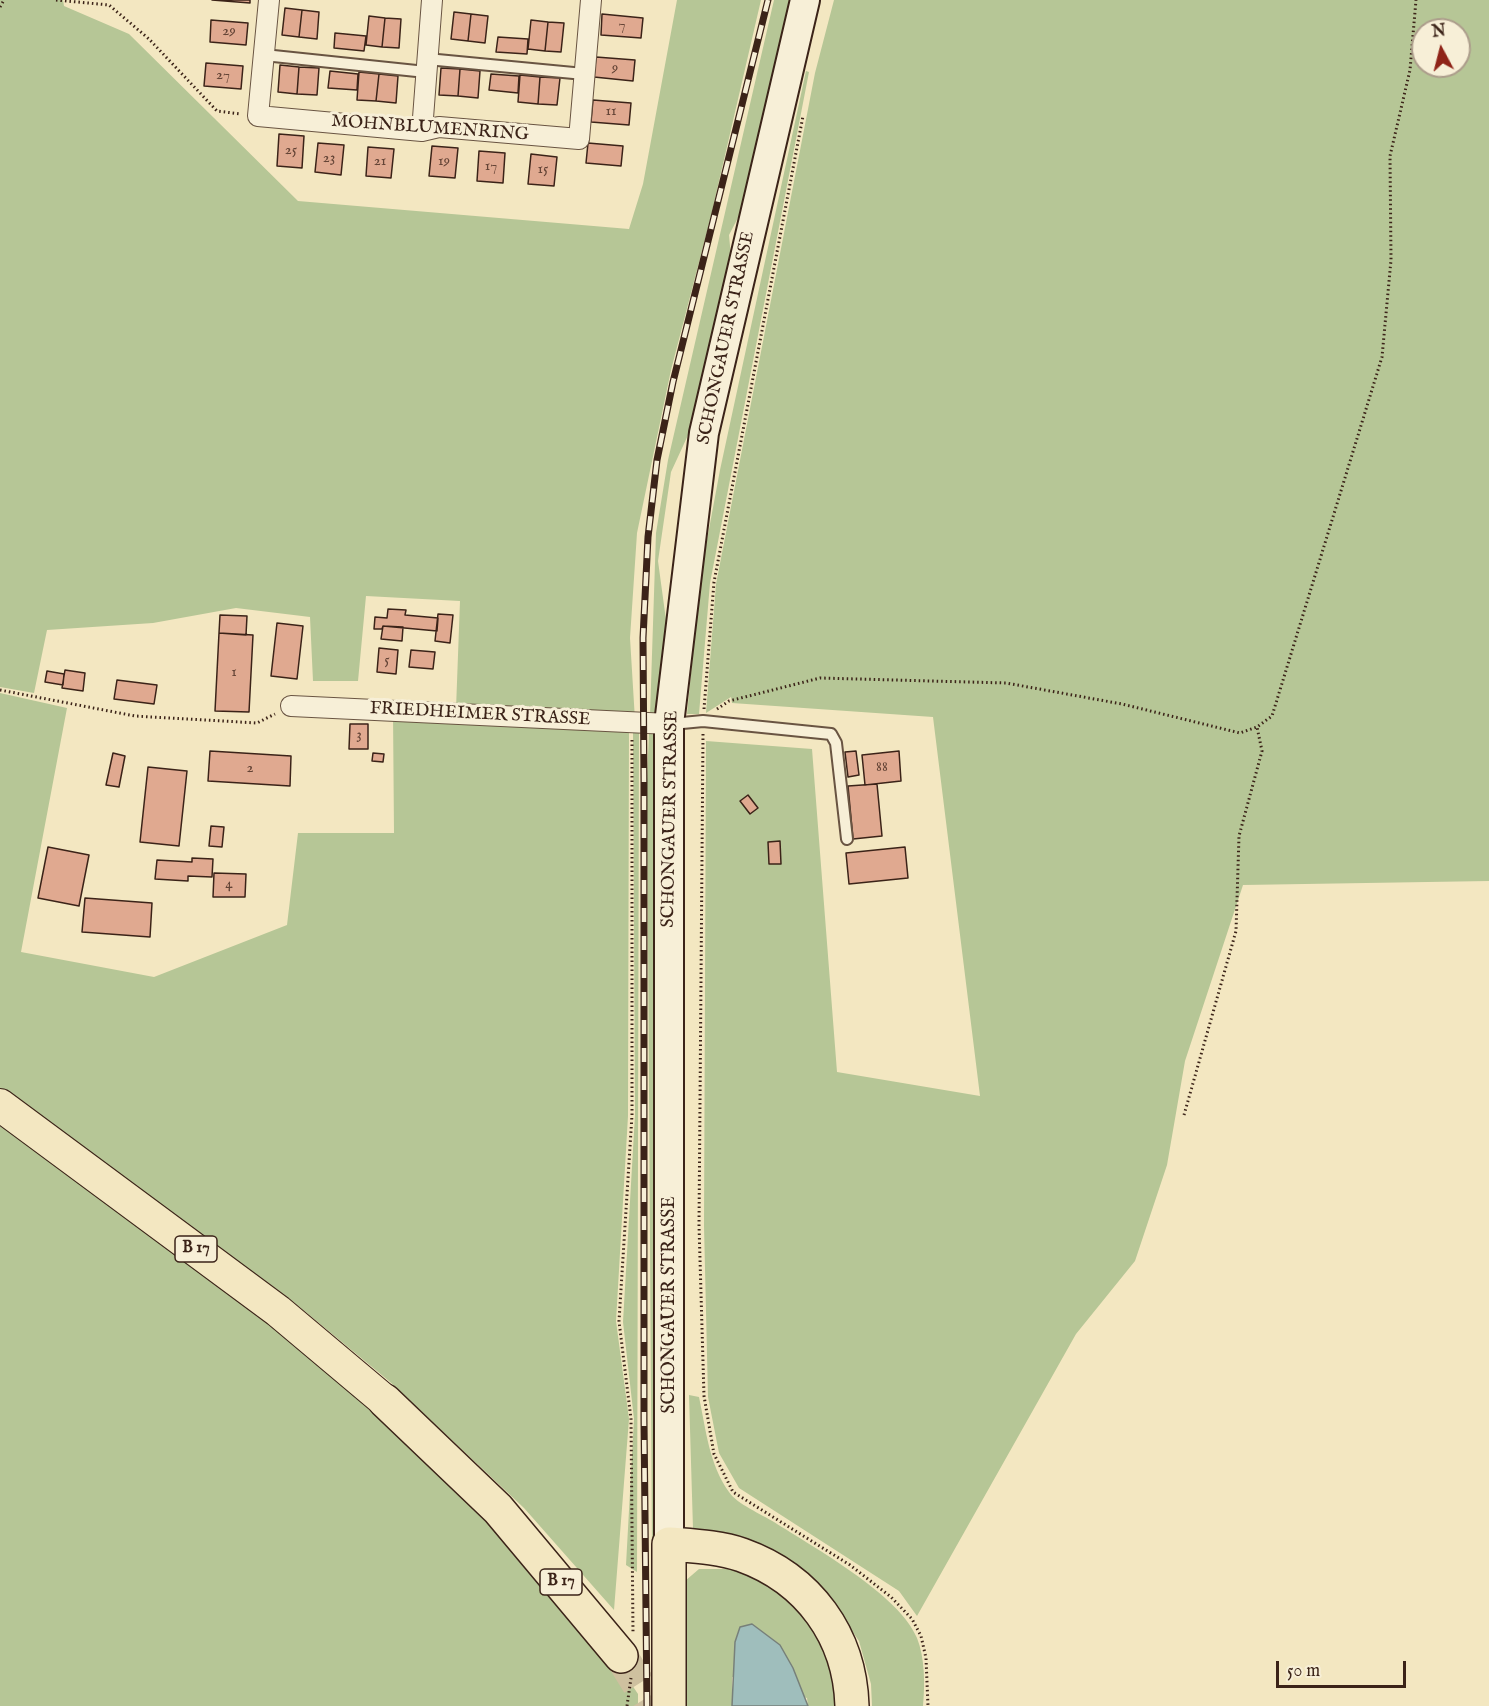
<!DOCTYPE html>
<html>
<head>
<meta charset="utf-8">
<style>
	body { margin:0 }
	#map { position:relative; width:1489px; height:1706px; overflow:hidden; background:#f3e7c1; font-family:"IM FELL English",serif }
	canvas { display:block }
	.north { position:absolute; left:1411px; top:18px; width:60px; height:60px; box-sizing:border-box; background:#f7efd7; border:2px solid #ac9d8b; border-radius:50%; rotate:353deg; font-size:16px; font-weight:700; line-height:24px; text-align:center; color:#3b2318 }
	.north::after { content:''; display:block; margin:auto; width:21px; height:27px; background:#8f2418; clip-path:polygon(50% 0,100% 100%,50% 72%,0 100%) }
	.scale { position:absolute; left:1276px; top:1661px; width:130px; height:27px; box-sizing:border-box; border:3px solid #3b2318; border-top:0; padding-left:8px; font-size:18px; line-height:21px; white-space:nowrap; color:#3b2318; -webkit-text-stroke:4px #f7efd7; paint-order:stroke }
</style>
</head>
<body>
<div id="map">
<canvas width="1489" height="1706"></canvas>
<div class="north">N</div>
<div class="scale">50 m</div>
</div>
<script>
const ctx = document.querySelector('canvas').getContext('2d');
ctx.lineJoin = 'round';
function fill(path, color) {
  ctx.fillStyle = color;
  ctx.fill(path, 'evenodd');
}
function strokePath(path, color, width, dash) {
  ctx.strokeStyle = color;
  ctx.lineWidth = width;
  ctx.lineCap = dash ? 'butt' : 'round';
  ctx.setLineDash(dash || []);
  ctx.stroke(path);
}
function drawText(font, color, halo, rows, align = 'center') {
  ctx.font = font + ' "IM FELL English",serif';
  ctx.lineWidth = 6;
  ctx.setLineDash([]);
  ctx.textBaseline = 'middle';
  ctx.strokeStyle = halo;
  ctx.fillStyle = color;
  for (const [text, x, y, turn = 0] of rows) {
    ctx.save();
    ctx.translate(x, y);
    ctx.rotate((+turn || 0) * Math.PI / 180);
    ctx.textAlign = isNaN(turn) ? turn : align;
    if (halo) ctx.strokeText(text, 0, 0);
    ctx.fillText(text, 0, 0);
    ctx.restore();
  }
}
fill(new Path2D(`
	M0,0H63L64,6L129,34L298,201L629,229L643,184L677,0H761L710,220L671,370L637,533L630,638L635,720L456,709L460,601L366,596L358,681H313L310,617L236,608L153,623L47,630L34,693L0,687Z
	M774,0H792L741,212L729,235L731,257L689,433L671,472L658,561L666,620L661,698L657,714L650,715L656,533L668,460Z
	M834,0H1489V881L1243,885L1185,1061L1167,1165L1135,1261L1076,1334L917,1616L899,1591L739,1488L719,1453L708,1397L704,1226L706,741L812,749L837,1072L980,1096L933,717L732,703L731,697L706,713L716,584L815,73ZM1423,30H1459V66H1423Z
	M806,71L809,72L710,583L699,714H687L701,572L720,470Z
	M0,693L67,708L21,952L154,977L287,925L298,833H394L393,713L629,727L628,1116L616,1321L629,1419L614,1610L524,1508L389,1381L285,1295L0,1091Z
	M633,731H639L637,1572L626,1565L634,1419L623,1322L635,1115Z
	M649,732L657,737V1426L653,1706L647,781Z
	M0,1115L374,1396L618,1664L638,1694V1706H0Z
	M689,1395L699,1397C706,1430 709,1464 729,1492C737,1504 761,1514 774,1522C813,1547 900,1595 917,1638C925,1658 925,1685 923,1706H872L871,1684L859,1641L830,1599L719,1534L693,1529Z
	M699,1569H732L771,1579L830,1647L840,1706H808L807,1698L732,1677V1706H683L685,1581Z`), '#b6c696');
const water = new Path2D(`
	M752,1624L780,1645L793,1668L808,1706H732L735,1642L740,1627Z`);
fill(water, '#9fbebc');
strokePath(water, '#77807a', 1.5);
const building = new Path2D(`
	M212,0H250V3Z
	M285,8L302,10L299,37L282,35Z
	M302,10L319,12L317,39L299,37Z
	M454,12L471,14L468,41L451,39Z
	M471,14L488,16L485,43L468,41Z
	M602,14L643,18L641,38L601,35Z
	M369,16L385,18L382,47L366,45Z
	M385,18L401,19L399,48L382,47Z
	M211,20L248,23L246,45L210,42Z
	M531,20L548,22L545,51L528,49Z
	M548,22L564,23L561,52L545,51Z
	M335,33L366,36L364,51L334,48Z
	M498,37L528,39L527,54L496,52Z
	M596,57L635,60L633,81L594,77Z
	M206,63L243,66L241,89L204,86Z
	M280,65L299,67L297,94L278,92Z
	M299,67L319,68L317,95L297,94Z
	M441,68L460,69L458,96L439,95Z
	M460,69L480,71L478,98L458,96Z
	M330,71L358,74L357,90L328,88Z
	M359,72L379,74L376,101L357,100Z
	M379,74L398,76L396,103L376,101Z
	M491,74L519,76L518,93L489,90Z
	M520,75L540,77L538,104L518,102Z
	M540,77L560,78L557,105L538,104Z
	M593,100L631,103L629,125L591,122Z
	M279,134L304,136L302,168L277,166Z
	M318,143L344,145L341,175L315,172Z
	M588,143L623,146L621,166L586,163Z
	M432,146L458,148L455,178L429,176Z
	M368,147L394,149L391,178L366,176Z
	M479,151L505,153L503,183L477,181Z
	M531,154L557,157L554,186L528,184Z
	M388,609L406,610L405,615L438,618L437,631L383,626L382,629H374L375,617L387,618Z
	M438,614L453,615L450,643L435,641Z
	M220,615L247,616L246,635L219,633Z
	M277,623L303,626L297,679L271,676Z
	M383,626L403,627L402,641L381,639Z
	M219,633L253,635L249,712L215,711Z
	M379,648L398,650L396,674L377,672Z
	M411,650L435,652L433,669L409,667Z
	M65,670L85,673L83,691L62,688Z
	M47,671L64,674L63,685L45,682Z
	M117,680L157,685L154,704L114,699Z
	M350,724H368V749H349Z
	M210,751L291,756L290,786L208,781Z
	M856,751L859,775L848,777L845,752Z
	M899,751L901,781L865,785L862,755Z
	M113,753L125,756L119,787L106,785Z
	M373,753L384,754L383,762L372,761Z
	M148,767L187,771L179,846L140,842Z
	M877,784L882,836L853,839L848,786Z
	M748,795L758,808L750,814L740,801Z
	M211,826L224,827L222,847L209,846Z
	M780,841L781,864H769L768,842Z
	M48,847L89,855L79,906L38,898Z
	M905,847L908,878L849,884L846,853Z
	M192,858L213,859L212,877L188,876V881L155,879L157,860L192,862Z
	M214,873L246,874L245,897H213Z
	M85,898L152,903L150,937L82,932Z`);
fill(building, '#e0a990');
strokePath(building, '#3b2318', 1.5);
strokePath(new Path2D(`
	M621,1656L652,1706`), '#cec09f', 33, [33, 16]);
const lane = new Path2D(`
	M264,55L426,72
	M427,59L584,74
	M672,724L703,721L831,734L836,743L847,839`);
const street = new Path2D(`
	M269,0L258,116L422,131L439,127L579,139L591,0
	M422,131L432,0
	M291,706L669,724`);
const secondary = new Path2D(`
	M669,1544V724L704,433L805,0`);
const primary = new Path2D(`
	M0,1105L278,1311L385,1401`);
const highway = new Path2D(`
	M385,1401L498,1509L621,1656
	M669,1706V1544C693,1546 719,1547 742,1555C809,1579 850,1636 852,1706`);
strokePath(lane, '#695442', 14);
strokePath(street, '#695442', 22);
strokePath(secondary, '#3b2318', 32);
strokePath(primary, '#3b2318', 34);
strokePath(highway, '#3b2318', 36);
strokePath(new Path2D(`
	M56,0L109,5L149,39L217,111L241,114
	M0,7L4,0
	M0,690L135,716L257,723L275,714
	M704,709L714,582L803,116
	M717,709L729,701L820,678L1006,683L1122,704L1240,733L1257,727L1272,716L1382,357L1391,260L1390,156L1410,70L1416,0
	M703,734L699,1225L704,1396L714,1454L733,1492L850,1565L891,1597L912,1619L921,1636L926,1658L928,1706
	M632,740V1115L619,1321L631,1419L633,1633
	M1184,1115L1236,931L1239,836L1262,751L1257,727
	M627,1706L631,1678`), '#3b2318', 3, [1.5, 3]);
strokePath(lane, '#f7efd7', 10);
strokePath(street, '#f7efd7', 20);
strokePath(secondary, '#f7efd7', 28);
strokePath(primary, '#f3e7c1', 32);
strokePath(highway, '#f3e7c1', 33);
const rail = new Path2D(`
	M647,1706L644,1420V782L643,638L648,537L657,460L673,382L768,0`);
strokePath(rail, '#3b2318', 7);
strokePath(rail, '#f7efd7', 4.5, [14]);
drawText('15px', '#644436', null, [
	["7",622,26],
	["29",229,32],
	["9",615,69],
	["27",223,76],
	["11",611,112],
	["25",291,151],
	["23",329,159],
	["21",380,162],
	["19",444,162],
	["17",491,167],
	["15",543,170],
	["5",387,661],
	["1",234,673],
	["3",359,736],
	["88",882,768],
	["2",250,769],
	["4",229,885]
]);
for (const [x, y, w] of [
	[196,1249,42],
	[561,1582,42]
]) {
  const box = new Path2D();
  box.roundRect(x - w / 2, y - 13, w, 26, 4.5);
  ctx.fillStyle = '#f7efd7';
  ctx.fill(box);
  strokePath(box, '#3b2318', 1.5);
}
drawText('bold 16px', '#3b2318', null, [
	["B 17",196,1249],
	["B 17",561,1582]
]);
drawText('18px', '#3b2318', '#f7efd7', [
	["MOHNBLUMENRING",430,129,4],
	["SCHONGAUER STRASSE",727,338,-78],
	["FRIEDHEIMER STRASSE",480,715,3],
	["SCHONGAUER STRASSE",671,819,-89],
	["SCHONGAUER STRASSE",670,1305,-90]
]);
</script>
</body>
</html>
